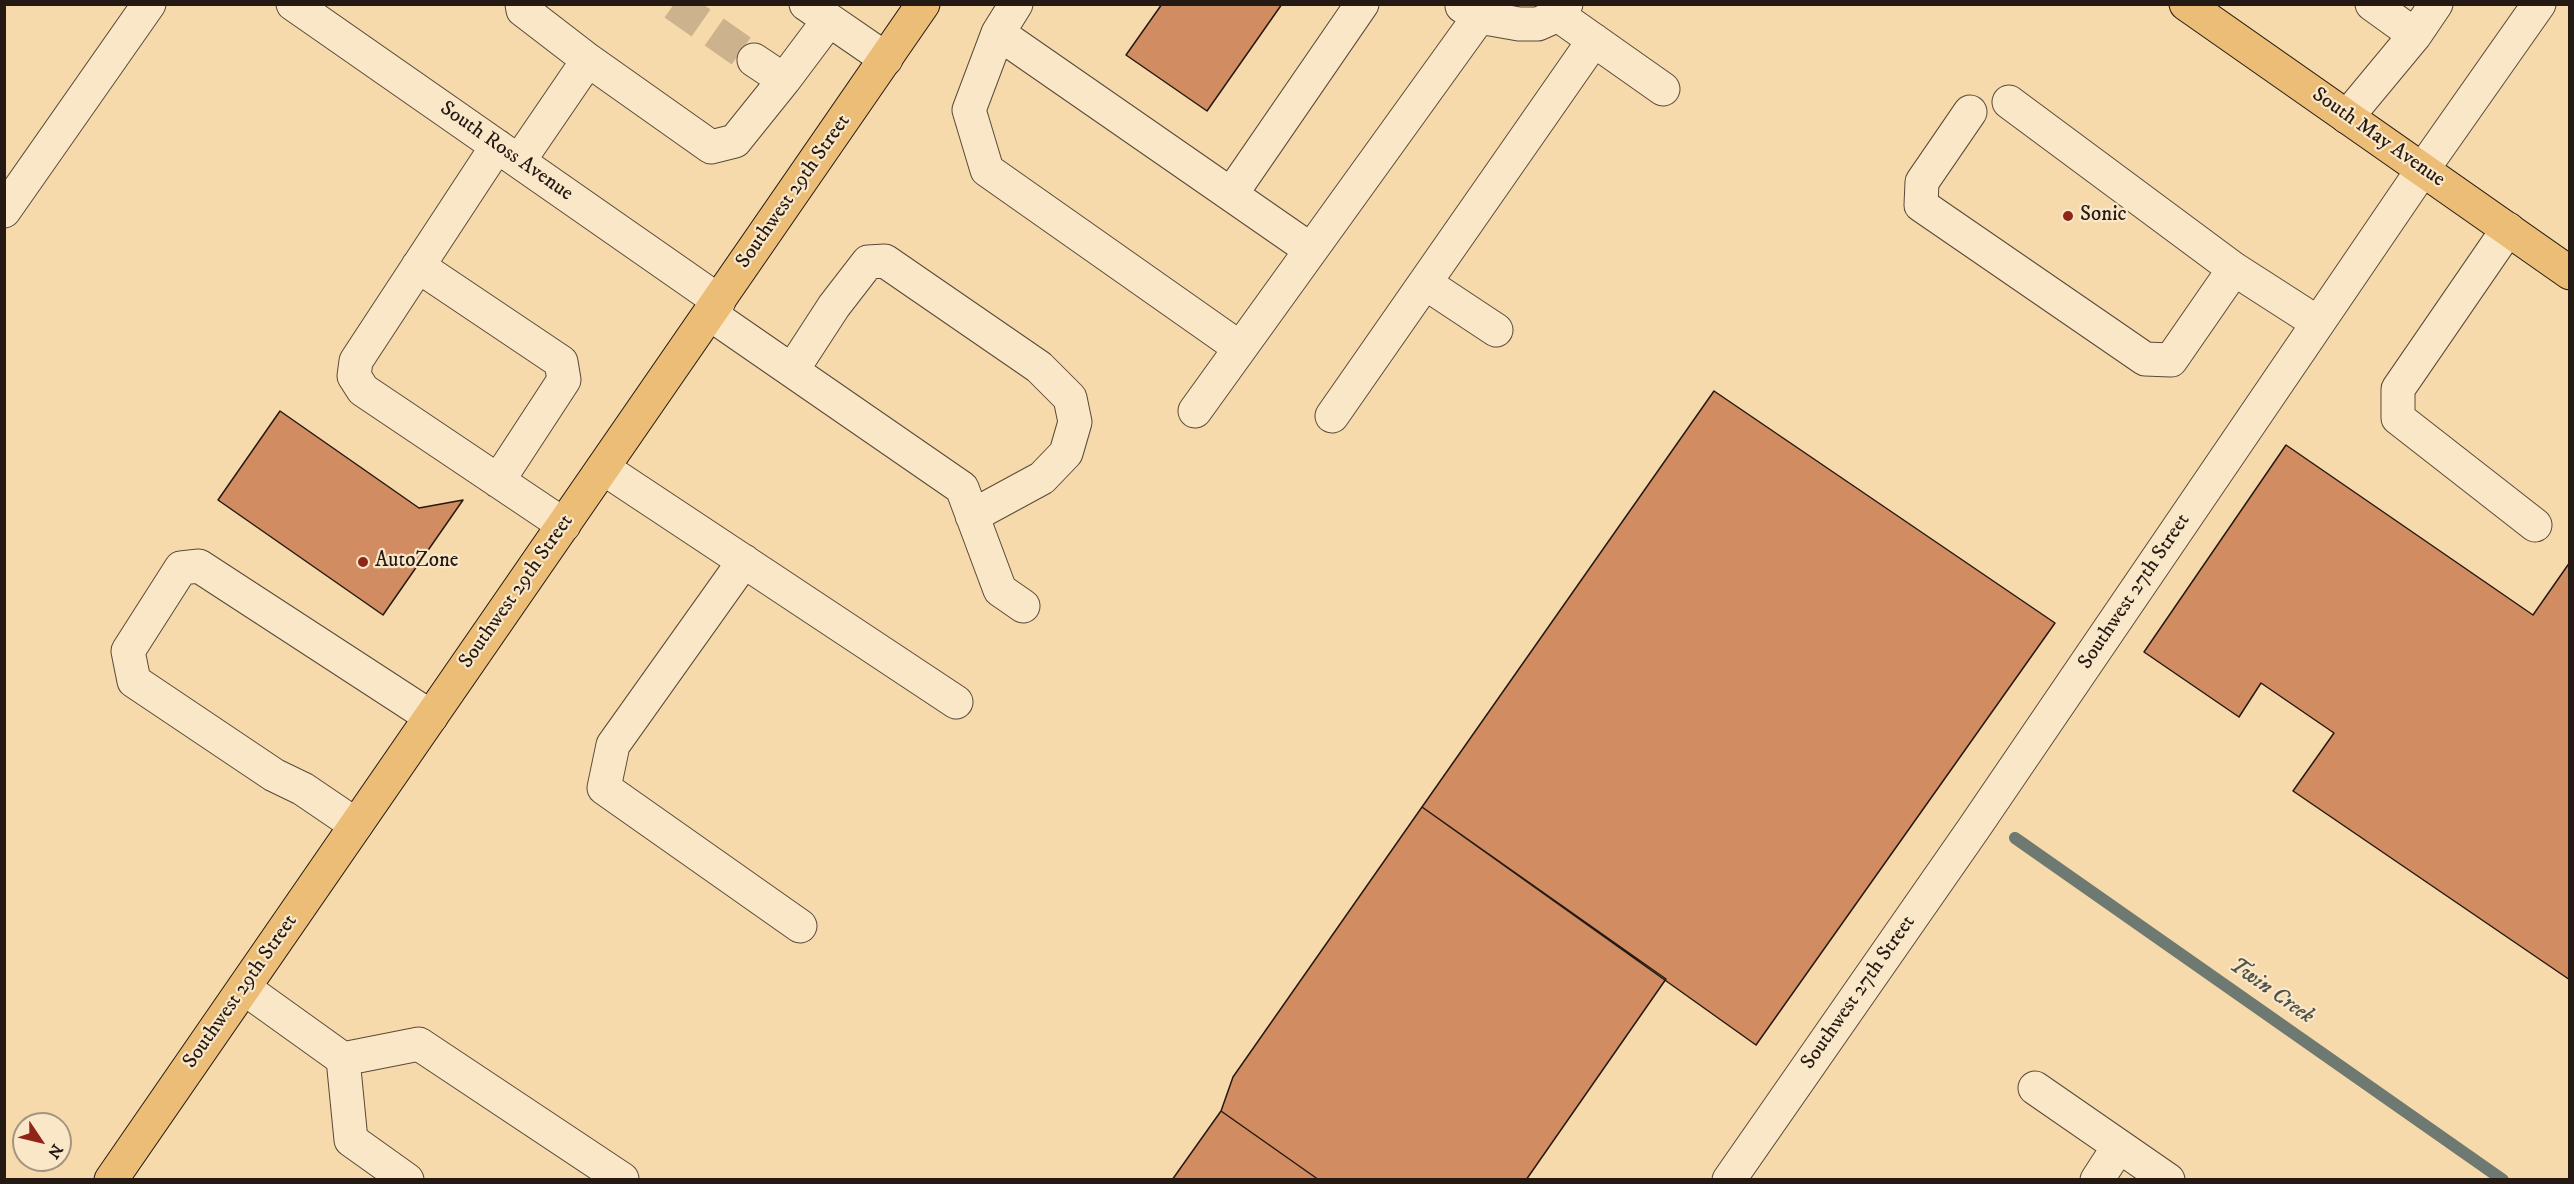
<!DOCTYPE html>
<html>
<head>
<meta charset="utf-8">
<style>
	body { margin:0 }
	#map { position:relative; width:2574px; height:1184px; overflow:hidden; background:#f6daab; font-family:"IM FELL DW Pica",serif }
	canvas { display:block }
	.frame { position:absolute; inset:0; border:6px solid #251913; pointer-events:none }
	.north { position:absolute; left:12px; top:1112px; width:60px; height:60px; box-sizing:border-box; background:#f9e7c8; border:2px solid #a49580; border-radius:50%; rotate:125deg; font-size:16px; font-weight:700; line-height:24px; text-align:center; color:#251913 }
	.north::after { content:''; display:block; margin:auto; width:21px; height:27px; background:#8f2418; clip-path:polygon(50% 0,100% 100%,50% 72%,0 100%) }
</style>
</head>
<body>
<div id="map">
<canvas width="2574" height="1184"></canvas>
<div class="frame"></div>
<div class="north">N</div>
</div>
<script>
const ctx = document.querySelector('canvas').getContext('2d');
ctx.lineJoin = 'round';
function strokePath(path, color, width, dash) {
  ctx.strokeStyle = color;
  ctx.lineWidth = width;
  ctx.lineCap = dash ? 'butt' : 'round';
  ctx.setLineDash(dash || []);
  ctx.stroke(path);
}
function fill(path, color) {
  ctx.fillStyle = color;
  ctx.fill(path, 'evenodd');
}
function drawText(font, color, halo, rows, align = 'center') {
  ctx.font = font + ' "IM FELL DW Pica",serif';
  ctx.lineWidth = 4.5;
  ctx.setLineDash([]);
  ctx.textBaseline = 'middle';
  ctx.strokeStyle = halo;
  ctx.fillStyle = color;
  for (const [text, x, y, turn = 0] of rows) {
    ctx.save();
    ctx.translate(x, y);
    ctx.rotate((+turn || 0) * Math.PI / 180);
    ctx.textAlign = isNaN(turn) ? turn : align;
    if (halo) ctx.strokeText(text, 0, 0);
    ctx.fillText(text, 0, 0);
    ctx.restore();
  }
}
strokePath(new Path2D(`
	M2015,838L2503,1180`), '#6e7972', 12);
const building = new Path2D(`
	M1162,4H1282L1207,111L1126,55Z
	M1714,391L2055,623L1756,1045L1422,807Z
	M280,411L419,508L463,500L383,615L218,500Z
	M2286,445L2533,615L2570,562V980L2293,791L2334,733L2261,683L2239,717L2144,652Z
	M1422,807L1666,979L1526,1180H1319L1221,1111L1233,1077Z
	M1221,1111L1319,1180H1172Z`);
fill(building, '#d28c61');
strokePath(building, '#251913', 1.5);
strokePath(new Path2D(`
	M674,4L754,60`), '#ccb38d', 33, [33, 16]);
const minor = new Path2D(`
	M293,4L719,301
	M522,4L523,10L588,60
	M806,4L886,59
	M2372,4L2415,35
	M1462,6L1479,17L1519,24H1538L1558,15L1566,4
	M1558,15L1663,89
	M998,33L1016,4
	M754,60L784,80
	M2009,102L2234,269L2318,323
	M1970,112L1922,182L1921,205L2145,359L2171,360L2234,269
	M2347,117L2415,35L2436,4
	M497,146L356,361L354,376L363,390L564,525
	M519,161L588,60L711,147L735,141L784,80L829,20
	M1232,193L1362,4
	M4,211L149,4
	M2508,229L2398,389V418L2535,525
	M418,266L561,362L564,380L498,481
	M1425,283L1496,330
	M710,314L962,488L1000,590L1023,606
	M1240,348L987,170L969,110L998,33L1311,250
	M793,369L834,306L868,262L885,261L1039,367L1070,398L1075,422L1066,453L1042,478L972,516
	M1195,411L1479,17
	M1332,416L1594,40
	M603,468L956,702
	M744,561L613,745L604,788L800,926
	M356,825L303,789L274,775L134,681L128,651L181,568L199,566L431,717
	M244,988L343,1059L351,1140L407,1180
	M343,1059L419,1044L622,1179
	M2035,1088L2168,1180
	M1729,1180L1974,828L2423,169L2539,4
	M2097,1180L2119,1146`);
const major = new Path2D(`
	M2186,4L2570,273
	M111,1180L923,4`);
strokePath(minor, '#594939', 35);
strokePath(major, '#251913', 35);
strokePath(minor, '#f9e7c8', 33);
strokePath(major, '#ebbd76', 33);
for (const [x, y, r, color] of [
	[2068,216,6,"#8f2418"],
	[363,562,6,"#8f2418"]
]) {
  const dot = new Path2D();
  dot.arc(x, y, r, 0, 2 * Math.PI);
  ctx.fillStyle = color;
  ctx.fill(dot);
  strokePath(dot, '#f9e7c8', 2);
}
drawText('21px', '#251913', '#f9e7c8', [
	["South May Avenue",2378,138,35],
	["South Ross Avenue",506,152,35],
	["Southwest 29th Street",794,192,-55],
	["Southwest 29th Street",517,592,-55],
	["Southwest 27th Street",2135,592,-56],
	["Southwest 29th Street",241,992,-55],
	["Southwest 27th Street",1859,993,-55]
]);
drawText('21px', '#251913', '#f9e7c8', [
	["Sonic",2080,216],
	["AutoZone",375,562]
], 'left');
drawText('italic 22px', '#4f514a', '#f9e7c8', [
	["Twin Creek",2271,992,35]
]);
</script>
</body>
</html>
